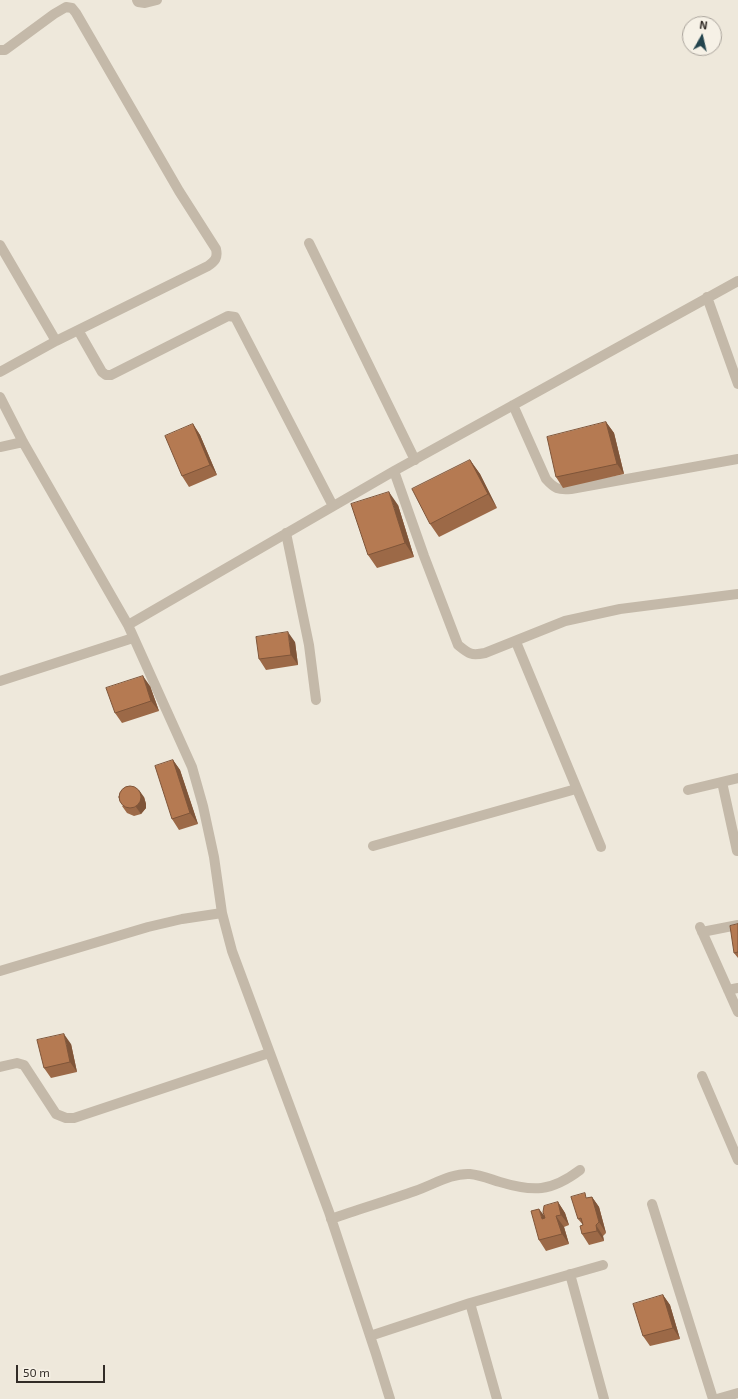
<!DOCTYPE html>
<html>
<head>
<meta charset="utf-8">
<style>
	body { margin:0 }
	#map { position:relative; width:738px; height:1399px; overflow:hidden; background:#eee8db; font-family:"Exo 2",sans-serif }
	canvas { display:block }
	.north { position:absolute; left:682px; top:16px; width:40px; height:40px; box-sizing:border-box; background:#f6f1e6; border:1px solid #a8a29a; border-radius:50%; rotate:8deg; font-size:11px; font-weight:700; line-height:16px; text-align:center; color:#322c27 }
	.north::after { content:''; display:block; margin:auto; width:14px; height:18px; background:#23444d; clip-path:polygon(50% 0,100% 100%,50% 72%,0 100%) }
	.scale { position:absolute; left:16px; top:1365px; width:89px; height:18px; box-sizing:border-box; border:2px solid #322c27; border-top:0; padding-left:5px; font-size:12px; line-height:14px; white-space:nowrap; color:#322c27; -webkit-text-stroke:3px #f6f1e6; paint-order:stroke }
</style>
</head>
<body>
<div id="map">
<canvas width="738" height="1399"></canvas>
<div class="north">N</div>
<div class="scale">50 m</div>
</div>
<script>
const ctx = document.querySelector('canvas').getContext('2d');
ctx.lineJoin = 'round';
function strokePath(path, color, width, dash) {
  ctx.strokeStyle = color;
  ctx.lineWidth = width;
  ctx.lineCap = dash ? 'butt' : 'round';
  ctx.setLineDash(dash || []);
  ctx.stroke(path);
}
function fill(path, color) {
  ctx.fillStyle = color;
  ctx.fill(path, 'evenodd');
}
strokePath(new Path2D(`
	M137,0L138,2L145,3L157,0
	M0,50H5L54,14L66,7L72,8L76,13L179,191L216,249C218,258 215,261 208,266L56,341L0,372
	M309,243L415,460
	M0,245L56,341
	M707,297L738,384
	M78,330L102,372L106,375H111L228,316L235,317L333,506
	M0,397L23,442L128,625L192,767L203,806L214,857L222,913L232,951L329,1212L376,1354L390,1399
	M513,405L546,479C555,489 558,490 571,489L738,459
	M0,447L23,442
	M394,471L424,556L458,645C469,654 471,656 485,653L565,621L620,609L738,594
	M286,533L309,645L316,700
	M128,625L394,471L738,281
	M516,642L601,847
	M0,681L133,638
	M722,782L737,851
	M688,790L738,778
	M373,846L576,789
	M700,927L738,1012
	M702,932L738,925
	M0,971L148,927L182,919L222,913
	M728,990L738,988
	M0,1067L17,1063L24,1065L56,1114L66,1118H74L269,1053
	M702,1076L738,1160
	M652,1204L713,1399
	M331,1219C359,1209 387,1201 415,1191C433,1185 451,1173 470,1174C480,1175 490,1179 500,1182C533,1192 551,1192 580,1170
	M570,1274L604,1399
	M470,1303L497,1399
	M370,1336L470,1303L603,1265`), '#c4b9a9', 10);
strokePath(new Path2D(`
	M717,1399L738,1393`), '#c4b9a9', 10);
fill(new Path2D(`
	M606,422L614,433L624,474L563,488L556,477Z
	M193,424L200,435L217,475L189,487L182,476Z
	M470,460L480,474L497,508L439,537L430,524Z
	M398,505L414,557L377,568L368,555Z
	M295,642L298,665L266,670L259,659Z
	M150,686L159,711L122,723L115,713Z
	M173,760L180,770L198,824L179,830L172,819Z
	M144,797L146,804V808L141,814L134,816L127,813L122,806Z
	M738,924V958L734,953Z
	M71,1044L77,1072L51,1078L44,1068Z
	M592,1197L599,1207L606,1233L603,1236L604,1241L589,1245L582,1234L583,1225L578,1219L588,1198Z
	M558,1202L565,1213L569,1225L564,1227L569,1244L546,1251L539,1240L544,1215Z
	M663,1295L670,1305L680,1339L650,1346L643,1336Z`), '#9c6947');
fill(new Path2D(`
	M606,422L614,433L624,474L617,464Z
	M193,424L200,435L217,475L210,465Z
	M470,460L480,474L497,508L488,494Z
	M389,492L398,505L414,557L405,543Z
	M288,632L295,642L298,665L291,655Z
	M143,676L150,686L159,711L151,701Z
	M173,760L180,770L198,824L190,813Z
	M139,790L144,797L146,804V808L141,814L136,807Z
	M64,1034L71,1044L77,1072L70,1062Z
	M592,1197L599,1207L606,1233L599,1222Z
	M558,1202L565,1213L569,1225L561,1215Z
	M539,1209L547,1219H542Z
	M556,1216L564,1227L569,1244L562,1234Z
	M596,1225L603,1236L604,1241L597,1231Z
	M663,1295L670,1305L680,1339L673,1328Z`), '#7f5539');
const building = new Path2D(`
	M606,422L617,464L556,477L547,437Z
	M193,424L210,465L182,476L165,436Z
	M470,460L488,494L430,524L412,489Z
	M389,492L405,543L368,555L351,504Z
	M288,632L291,655L259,659L256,637Z
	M143,676L151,701L115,713L106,688Z
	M173,760L190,813L172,819L155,766Z
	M119 797a11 11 0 1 1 22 0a11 11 0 1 1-22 0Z
	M738,924V952L734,953L730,926Z
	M64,1034L70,1062L44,1068L37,1040Z
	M585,1193L586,1198L592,1197L599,1222L596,1225L597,1231L582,1234L580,1226L583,1225L581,1218L578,1219L571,1197Z
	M558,1202L561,1215L556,1216L562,1234L539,1240L531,1211L539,1209L542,1219L545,1218L543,1212L544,1206Z
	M663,1295L673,1328L643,1336L633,1304Z`);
fill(building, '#b57a52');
strokePath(building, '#7f5539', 1);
</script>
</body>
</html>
